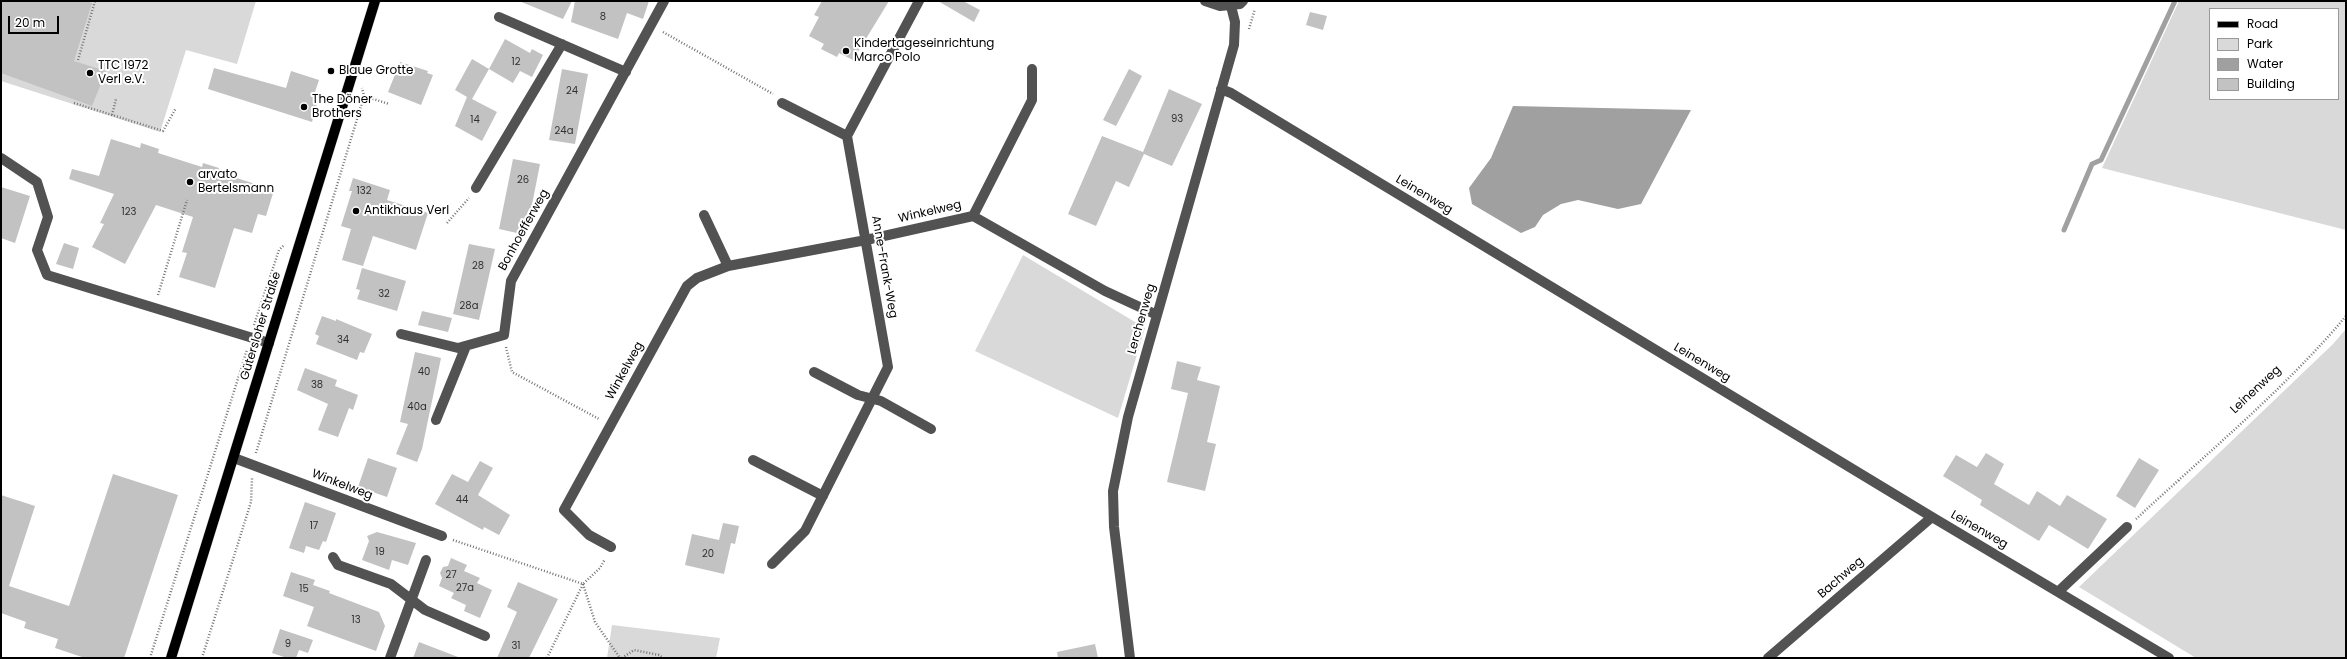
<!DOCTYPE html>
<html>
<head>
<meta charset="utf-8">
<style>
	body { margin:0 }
	#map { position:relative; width:2347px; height:659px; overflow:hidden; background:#fff; font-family:Poppins,sans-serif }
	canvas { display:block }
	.frame { position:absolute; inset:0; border:2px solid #000; pointer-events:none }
	.legend { position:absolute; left:2209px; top:8px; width:130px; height:92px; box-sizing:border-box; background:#fff; border:1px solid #999; margin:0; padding:5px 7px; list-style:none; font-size:12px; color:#000 }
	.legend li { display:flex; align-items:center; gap:8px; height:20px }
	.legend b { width:20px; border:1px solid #999 }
	.scale { position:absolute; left:8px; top:16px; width:51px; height:18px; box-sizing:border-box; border:2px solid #000; border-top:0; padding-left:5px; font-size:12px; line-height:14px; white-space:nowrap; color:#000; -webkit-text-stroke:3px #fff; paint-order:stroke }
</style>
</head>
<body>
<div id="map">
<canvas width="2347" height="659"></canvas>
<div class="frame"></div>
<ul class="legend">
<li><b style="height:5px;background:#000"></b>Road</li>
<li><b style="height:11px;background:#d9d9d9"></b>Park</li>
<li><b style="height:11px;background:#a0a0a0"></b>Water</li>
<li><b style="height:11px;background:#c2c2c2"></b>Building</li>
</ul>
<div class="scale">20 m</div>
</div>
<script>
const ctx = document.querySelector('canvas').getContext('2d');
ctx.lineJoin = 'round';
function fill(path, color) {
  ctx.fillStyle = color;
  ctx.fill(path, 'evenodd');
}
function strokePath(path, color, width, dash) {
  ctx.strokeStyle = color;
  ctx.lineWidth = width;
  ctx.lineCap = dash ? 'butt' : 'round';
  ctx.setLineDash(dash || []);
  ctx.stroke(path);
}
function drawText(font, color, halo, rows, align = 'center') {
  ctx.font = font + ' Poppins,sans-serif';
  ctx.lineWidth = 4;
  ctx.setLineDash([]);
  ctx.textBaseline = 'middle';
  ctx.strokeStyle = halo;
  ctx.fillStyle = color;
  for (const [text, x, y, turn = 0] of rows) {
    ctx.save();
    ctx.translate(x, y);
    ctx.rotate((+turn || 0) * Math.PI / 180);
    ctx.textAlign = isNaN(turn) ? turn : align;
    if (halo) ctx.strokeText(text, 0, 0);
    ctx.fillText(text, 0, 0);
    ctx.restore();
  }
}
fill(new Path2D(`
	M1,1H256L237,64L186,50L160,132L1,81Z
	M2179,1H2346V230L2102,168ZM2210,9H2338V99H2210Z
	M1023,255L1145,328L1118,418L975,351Z
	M2346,329V658H2196L2079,587L2333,344Z
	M612,625L720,638L716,658H607Z`), '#d9d9d9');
fill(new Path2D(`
	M1513,106L1691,110L1641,204L1618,209L1578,200L1561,204L1543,215L1535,227L1521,233L1472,204L1469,188L1491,158Z`), '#a0a0a0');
strokePath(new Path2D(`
	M2064,230L2092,164L2101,160L2175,1`), '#a0a0a0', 5);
fill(new Path2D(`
	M1,1H85L92,3L74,61L106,71L92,106L1,73Z
	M519,1H572L563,19Z
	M575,1H649L643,19L627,13L618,39L571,22Z
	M822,1H889L853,60L839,53L837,57L821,49L824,44L809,36L819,17L814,15Z
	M938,1H963L980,10L974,22Z
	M1310,12L1327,16L1323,30L1306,25Z
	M505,39L530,53L532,49L543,55L532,77L520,71L513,83L489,69L472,99L497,112L482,141L455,126L467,97L455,90L472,59L489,69Z
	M400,62L428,71L427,73L433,75L421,105L388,92Z
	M214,68L286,88L291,71L319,80L313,98L318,100L312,122L208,89Z
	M562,69L588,74L575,144L549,140Z
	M1129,69L1142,76L1116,126L1103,120Z
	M1169,89L1202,104L1172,166L1144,154L1129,187L1116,181L1096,226L1068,214L1102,136L1143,152Z
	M111,139L140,148L141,143L159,149L158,153L202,167L203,163L219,168L218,172L274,190L266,216L258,214L252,233L234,228L215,288L179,277L187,253L182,252L193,217L156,205L125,264L92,247L104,224L100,223L114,194L69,179L72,169L99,176Z
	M513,159L540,164L526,235L499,229Z
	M353,178L390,190L387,200L428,213L416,250L373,236L363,266L342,260L351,229L341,226L352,191H349Z
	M1,187L30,196L15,243L1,238Z
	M64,243L79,248L73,269L56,264Z
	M469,244L495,249L479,320L453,314Z
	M362,268L406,281L397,311L357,299L360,290L356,289Z
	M422,311L452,318L448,332L418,325Z
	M322,316L336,321V319L372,334L364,353L360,352L357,360L316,344L319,336L315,334Z
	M415,352L441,358L422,449L417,462L396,454L408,424L400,422Z
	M1177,361L1201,367L1197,380L1220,386L1207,442L1216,444L1205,491L1167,482L1188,393L1171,389Z
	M305,368L337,380L335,386L358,395L353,410L349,408L338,437L318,430L328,404L297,390Z
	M1986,453L2004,464L1994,484L2029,505L2037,491L2060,506L2067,495L2107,519L2088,549L2049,525L2039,541L1980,505L1982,500L1943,476L1956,455L1977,467Z
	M368,458L397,468L387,497L358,487Z
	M2139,458L2159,470L2135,508L2116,496Z
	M480,461L493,468L478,495L510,515L499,535L484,527L483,530L435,504L452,474L468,482Z
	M113,474L178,495L124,658H85L55,648L58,639L24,628L26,622L1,613V495L35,506L9,586L69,606Z
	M305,502L336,513L326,542L323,541L319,550L306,546L304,553L289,548Z
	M723,523L739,526L735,544L731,543L724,574L685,565L692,534L719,540Z
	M377,532L416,543L408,565L392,560L389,570L362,560L369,541L367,536Z
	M451,558L467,565L464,571L480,578L477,583L492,590L480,618L464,611L466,605L451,598L454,593L439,586L442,578L440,573L443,567L448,566Z
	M291,572L315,580L313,585L330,591L329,593L379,612L385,626L376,651L307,626L314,607L283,596Z
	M518,582L558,599L529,658H497L517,612L507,607Z
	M280,629L313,640L308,653L299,650L296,658H287L272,653Z
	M419,642L458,657V658H413Z
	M1095,644L1098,658H1058L1057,652Z`), '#c2c2c2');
const major = new Path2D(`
	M171,658L375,1`);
strokePath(major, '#dbdbdb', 11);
strokePath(new Path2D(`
	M1249,29L1255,9
	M663,32L773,94
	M78,60L95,1
	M364,96L389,104
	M74,103L163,131L176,108
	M112,115L116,99
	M447,223L469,198
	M158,295L187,200
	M254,325L279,250L284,245
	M506,347L512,372L599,419
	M256,453L364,96L362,88
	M2136,519C2206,454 2285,389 2346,316
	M453,540L583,584L600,568L605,559
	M583,584L595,622L620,658
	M150,658L247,350
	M202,658L251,502L252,478
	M547,658L583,584
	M622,658L634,650L659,655L663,658`), '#747474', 2.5, [1, 2]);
strokePath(new Path2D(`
	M1205,1L1220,6L1240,4L1243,1
	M499,17L626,72
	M1221,89L1231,93L1932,517L2169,658
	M782,103L847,136
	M1,158L37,182L48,217L37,250L47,275L269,343
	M476,188L562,44
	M704,215L728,266
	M973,216L1105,291L1157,315
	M401,334L458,348L504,335L511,281L664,1
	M814,372L858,395L881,401L931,429
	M436,420L466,346
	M234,458L442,536
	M753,460L823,496
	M611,547L589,535L564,510L687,286L697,278L728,266L866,240L973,216L1032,100V69
	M333,557L338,565L391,584L425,610L485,636
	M772,564L805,531L888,367L847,136L919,1
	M2059,591L2127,527
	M390,658L426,560
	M1130,658L1114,527L1113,491L1128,417L1234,45L1235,22L1231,6
	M1768,658L1932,517`), '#525252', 10);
strokePath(major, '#000', 10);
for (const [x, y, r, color] of [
	[846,51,4,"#000"],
	[331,71,4,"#000"],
	[90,73,4,"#000"],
	[304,107,4,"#000"],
	[190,182,4,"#000"],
	[356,211,4,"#000"]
]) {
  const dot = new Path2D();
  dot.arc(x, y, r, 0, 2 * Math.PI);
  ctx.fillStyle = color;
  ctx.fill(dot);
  strokePath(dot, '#fff', 1.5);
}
drawText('10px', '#303030', null, [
	["8",603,17],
	["12",516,62],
	["24",572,91],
	["93",1177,119],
	["14",475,120],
	["24a",564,131],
	["26",523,180],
	["132",364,191],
	["123",129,212],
	["28",478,266],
	["32",384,294],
	["28a",469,306],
	["34",343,340],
	["40",424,372],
	["38",317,385],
	["40a",417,407],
	["44",462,500],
	["17",314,526],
	["19",380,552],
	["20",708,554],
	["27",451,575],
	["27a",465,588],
	["15",304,589],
	["13",356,620],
	["9",288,644],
	["31",516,646]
]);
drawText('12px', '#000', '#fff', [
	["Kindertageseinrichtung",854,44],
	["Marco Polo",854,58],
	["TTC 1972",98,66],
	["Verl e.V.",98,80],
	["Blaue Grotte",339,71],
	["The Döner",312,100],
	["Brothers",312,114],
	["arvato",198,175],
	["Bertelsmann",198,189],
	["Antikhaus Verl",364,211]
], 'left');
drawText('12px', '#000', '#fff', [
	["Leinenweg",1424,195,31],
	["Winkelweg",930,212,-13],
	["Bonhoefferweg",524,230,-61],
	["Anne-Frank-Weg",884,267,80],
	["Lerchenweg",1142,319,-74],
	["Gütersloher Straße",261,326,-73],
	["Leinenweg",1702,363,31],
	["Winkelweg",625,371,-61],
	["Leinenweg",2256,390,-43],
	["Winkelweg",342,485,21],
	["Leinenweg",1979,530,30],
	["Bachweg",1841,578,-41]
]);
</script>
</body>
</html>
